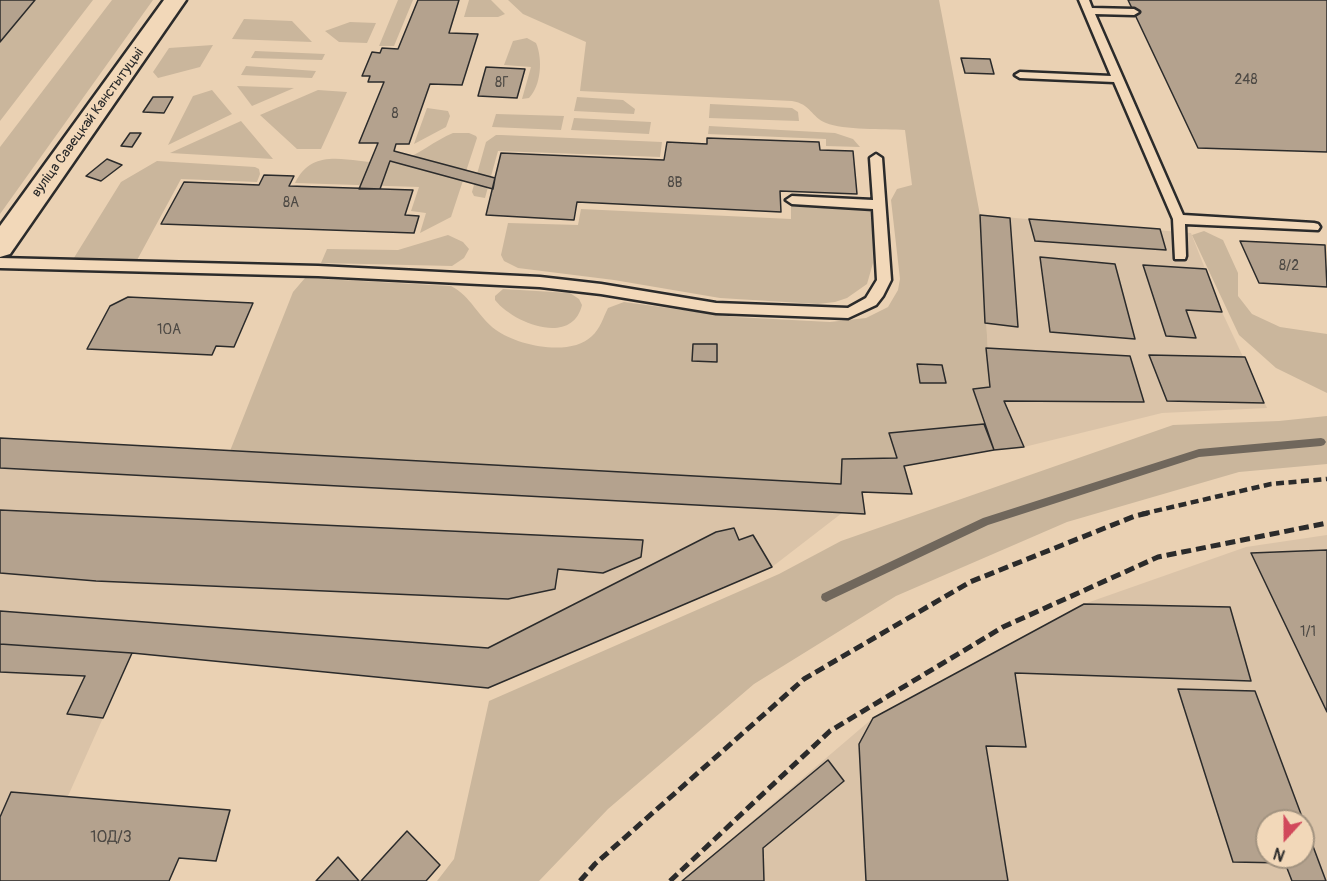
<!DOCTYPE html>
<html>
<head>
<meta charset="utf-8">
<style>
	body { margin:0 }
	#map { position:relative; width:1327px; height:881px; overflow:hidden; background:#ead1b3; font-family:Pangolin,sans-serif }
	canvas { display:block }
	.north { position:absolute; left:1255px; top:809px; width:60px; height:60px; box-sizing:border-box; background:#f2d8b9; border:2px solid #a29380; border-radius:50%; rotate:201deg; font-size:16px; font-weight:700; line-height:24px; text-align:center; color:#2b2b2b }
	.north::after { content:''; display:block; margin:auto; width:21px; height:27px; background:#d1495b; clip-path:polygon(50% 0,100% 100%,50% 72%,0 100%) }
</style>
</head>
<body>
<div id="map">
<canvas width="1327" height="881"></canvas>
<div class="north">N</div>
</div>
<script>
const ctx = document.querySelector('canvas').getContext('2d');
ctx.lineJoin = 'round';
function fill(path, color) {
  ctx.fillStyle = color;
  ctx.fill(path, 'evenodd');
}
function strokePath(path, color, width, dash) {
  ctx.strokeStyle = color;
  ctx.lineWidth = width;
  ctx.lineCap = dash ? 'butt' : 'round';
  ctx.setLineDash(dash || []);
  ctx.stroke(path);
}
function drawText(font, color, halo, rows, align = 'center') {
  ctx.font = font + ' Pangolin,sans-serif';
  ctx.lineWidth = 4.5;
  ctx.setLineDash([]);
  ctx.textBaseline = 'middle';
  ctx.strokeStyle = halo;
  ctx.fillStyle = color;
  for (const [text, x, y, turn = 0] of rows) {
    ctx.save();
    ctx.translate(x, y);
    ctx.rotate((+turn || 0) * Math.PI / 180);
    ctx.textAlign = isNaN(turn) ? turn : align;
    if (halo) ctx.strokeText(text, 0, 0);
    ctx.fillText(text, 0, 0);
    ctx.restore();
  }
}
fill(new Path2D(`
	M980,215L1191,233L1222,312L1267,408L1162,413L1024,447L990,387Z
	M0,438L841,484L842,513L772,567L488,688L132,653L30,881H0Z
	M1327,535V881H682L873,718L1084,604L1246,547ZM1267,821H1303V857H1267Z`), '#dac3a8');
fill(new Path2D(`
	M35,0H93L0,121V42Z
	M112,0H153L0,214V147Z
	M398,0H413L394,46H379Z
	M469,0H491L505,14L498,17H464Z
	M508,0H939L980,215L990,387L973,389L984,424L890,433L897,458L842,459L841,484L230,451L293,292L305,278L451,286C471,296 478,317 496,330C518,346 571,357 592,336C600,329 603,318 608,308L624,302L735,317L830,322L866,318L888,307L898,290L900,279L891,200L897,189L912,185L905,130C885,129 843,130 826,123C811,117 811,104 792,101L580,91L586,42L523,14Z
	M244,19L292,21L312,42L232,39Z
	M350,22L376,23L367,43L339,42L325,31Z
	M527,38L536,43C543,59 541,86 529,98L522,99L531,67L504,65L513,41Z
	M213,45L200,67L158,78L153,72L169,48Z
	M255,51L325,54L322,60L251,58Z
	M246,66L316,71L312,78L241,75Z
	M237,86L294,88L252,106Z
	M212,90L232,114L168,145L193,96Z
	M318,90L347,92L321,149H297L260,115Z
	M577,97L623,100L635,109L634,114L574,111Z
	M710,104L792,108L798,112L799,121L709,118Z
	M427,108L448,111L450,116L446,127L414,144Z
	M496,114L564,116L561,130L492,127Z
	M574,118L651,122L649,134L571,130Z
	M241,121L273,159L170,153Z
	M709,126L835,133L853,139L860,147L826,146V139L708,134Z
	M453,133H469L476,136L477,138L451,217L420,233L426,213L411,211L419,187L295,183C316,139 363,170 399,161C418,156 435,140 453,133Z
	M496,135H501L662,142L660,157L498,151L485,198L474,196L472,192L486,142Z
	M157,161L255,167L259,169L260,174L257,182L181,179L136,262L72,261L121,182Z
	M791,206L872,210L873,263L867,284L847,298L835,302L818,304L720,298L614,280L518,268L504,261L501,255L508,223L578,225L581,209L791,219Z
	M1204,231L1223,240L1238,273V296L1252,314L1280,327L1327,334V393L1276,368L1239,335L1192,235Z
	M448,235L463,242L469,249L464,258L452,266L321,263L327,249L398,250Z
	M503,289L570,293L579,299L582,305C572,347 513,323 495,300V296Z
	M1327,416V464L1239,472L1067,522L896,596L754,684L608,809L539,881H437L454,859L489,701L779,574L841,541L1173,425L1279,421Z`), '#cab69c');
fill(new Path2D(`
	M1321,438L1324,439L1326,442L1324,445L1321,446L1199,457L988,525L830,600L826,602L822,600L821,597L822,594L983,518L1199,449Z`), '#70675c');
const building = new Path2D(`
	M0,0H35L0,42Z
	M418,0H459L449,33L478,34L462,85L430,84L409,144H396L394,151L495,178L493,189L390,161L380,189H359L378,143H359L384,82H368L370,76H362L372,52L380,53L382,48L398,49Z
	M1128,0H1327V152L1198,148Z
	M961,58L990,59L994,74L965,73Z
	M486,67L525,69L517,98L478,96Z
	M153,97H173L164,113L143,112Z
	M130,133H141L132,147L121,146Z
	M707,138L819,142L820,150L853,151L857,194L780,191L781,212L577,202L574,220L486,215L501,153L664,160L667,142L707,144Z
	M107,159L122,165L101,181L86,176Z
	M264,175L294,176L289,186L413,190L405,215L419,216L414,233L161,224L184,182L259,185Z
	M980,215L1010,218L1018,327L985,323Z
	M1029,219L1160,229L1166,250L1035,241Z
	M1240,241L1325,245L1327,287L1259,283Z
	M1040,257L1115,264L1135,339L1050,332Z
	M1143,265L1206,269L1222,312L1186,310L1196,338L1166,336Z
	M128,297L253,303L234,347L216,346L212,355L87,349L110,306Z
	M693,344H717V362L692,361Z
	M986,348L1130,356L1144,402L1004,401L1024,447L994,450L973,389L990,387Z
	M1149,355L1245,357L1264,403L1167,401Z
	M917,364L942,365L946,383H920Z
	M984,424L994,450L904,466L912,494L862,492L865,514L0,468V438L841,484L842,459L897,458L889,433Z
	M0,510L643,540L641,557L603,573L558,569L555,589L508,599L96,581L0,573Z
	M734,528L739,540L753,535L772,567L488,688L132,653L0,644V611L488,648L716,532Z
	M1327,550V712L1251,553Z
	M1084,604L1230,607L1251,681L1015,673L1026,747L986,746L1008,881H866L859,744L873,718Z
	M0,644L132,653L103,718L67,714L85,676L0,672Z
	M1178,689L1255,691L1326,881H1292L1285,863L1233,862ZM1267,821H1303V857H1267Z
	M828,760L844,781L763,848L764,881H682Z
	M11,792L230,810L216,861L179,858L169,881H0V817Z
	M407,831L440,865L426,881H361Z
	M338,857L359,881H316Z`);
fill(building, '#b4a28e');
strokePath(building, '#2b2b2b', 1.5);
const lane = new Path2D(`
	M1079,0H1089L1092,8L1134,9L1139,12L1134,15L1095,14L1183,215L1314,223L1318,224L1320,227L1318,230L1185,224L1186,256L1185,259H1175L1173,219L1114,82L1020,78L1015,75L1020,72L1111,76Z
	M876,154L882,158L891,280L883,296L876,305L848,318L716,313L601,294L540,287L318,276L0,268V258L318,266L540,277L601,284L716,303L848,308L866,298L877,280L873,209L792,204L786,200L792,196L873,200L870,158Z`);
const secondary = new Path2D(`
	M164,0H186L10,254L0,257V226Z`);
strokePath(lane, '#2b2b2b', 5);
strokePath(secondary, '#2b2b2b', 5);
fill(lane, '#f2d8b9');
fill(secondary, '#f2d8b9');
strokePath(new Path2D(`
	M1142,514L1271,484L1327,479`), '#2b2b2b', 4.5, [8, 4.5]);
strokePath(new Path2D(`
	M580,881L595,864L804,679L970,582L1135,516L1148,513
	M670,881L830,731L1003,627L1158,557L1327,523`), '#2b2b2b', 5, [10, 5]);
drawText('14px', '#4d4944', null, [
	["248",1246,80],
	["8Г",502,83],
	["8",395,114],
	["8В",675,183],
	["8А",291,203],
	["8/2",1289,266],
	["10А",169,330],
	["1/1",1308,632]
]);
drawText('14px', '#2b2b2b', '#f2d8b9', [
	["вуліца Савецкай Канстытуцыі",88,123,-54]
]);
drawText('16px', '#4d4944', null, [
	["10Д/3",111,838]
]);
</script>
</body>
</html>
